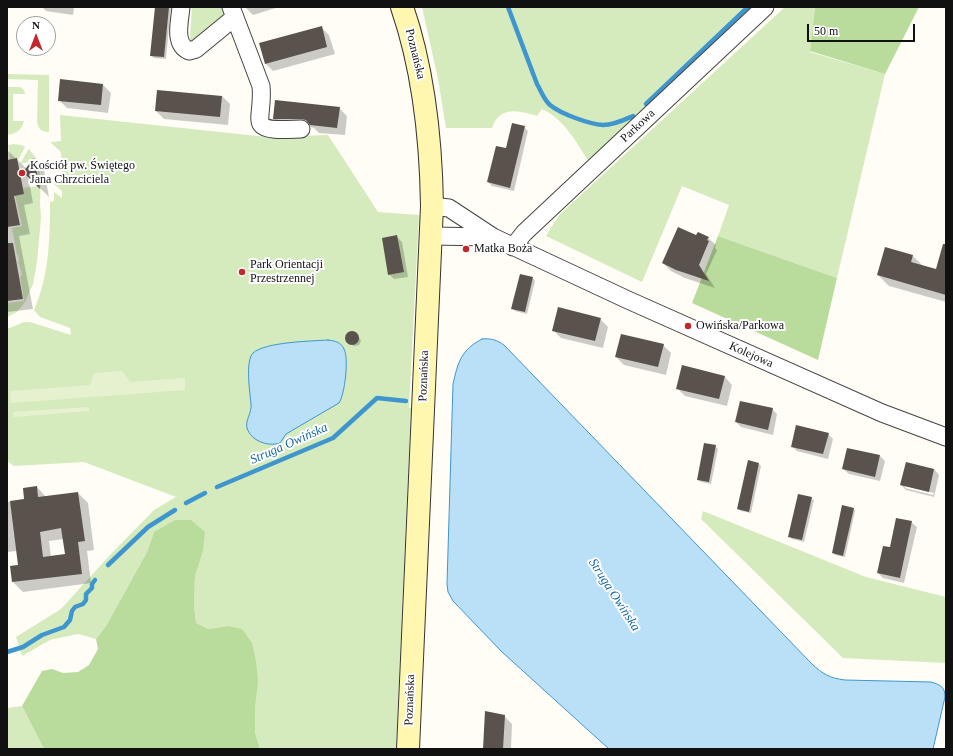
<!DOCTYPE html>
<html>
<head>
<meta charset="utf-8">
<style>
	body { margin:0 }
	#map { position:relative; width:953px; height:756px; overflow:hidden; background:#fffdf5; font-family:Georgia,serif }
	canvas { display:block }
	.frame { position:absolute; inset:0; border:8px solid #111; pointer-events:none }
	.north { position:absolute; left:16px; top:16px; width:40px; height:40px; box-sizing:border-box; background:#fff; border:1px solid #a0a0a0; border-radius:50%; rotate:0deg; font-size:11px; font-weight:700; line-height:16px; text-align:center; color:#111 }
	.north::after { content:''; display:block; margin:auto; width:14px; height:18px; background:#c4262e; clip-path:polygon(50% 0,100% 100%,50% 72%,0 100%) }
	.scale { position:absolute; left:807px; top:24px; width:108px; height:18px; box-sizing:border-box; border:2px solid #111; border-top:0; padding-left:5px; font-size:12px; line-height:14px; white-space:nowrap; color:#111; -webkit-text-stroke:3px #fff; paint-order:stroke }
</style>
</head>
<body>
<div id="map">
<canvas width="953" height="756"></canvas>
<div class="frame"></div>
<div class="north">N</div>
<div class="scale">50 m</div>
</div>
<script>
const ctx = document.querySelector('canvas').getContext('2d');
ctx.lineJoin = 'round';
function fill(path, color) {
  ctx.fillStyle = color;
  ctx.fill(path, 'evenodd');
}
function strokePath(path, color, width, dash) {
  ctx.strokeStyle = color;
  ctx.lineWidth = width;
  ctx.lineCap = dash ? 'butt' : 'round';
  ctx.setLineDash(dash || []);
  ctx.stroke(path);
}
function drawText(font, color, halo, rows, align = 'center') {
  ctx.font = font + ' Georgia,serif';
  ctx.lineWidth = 4;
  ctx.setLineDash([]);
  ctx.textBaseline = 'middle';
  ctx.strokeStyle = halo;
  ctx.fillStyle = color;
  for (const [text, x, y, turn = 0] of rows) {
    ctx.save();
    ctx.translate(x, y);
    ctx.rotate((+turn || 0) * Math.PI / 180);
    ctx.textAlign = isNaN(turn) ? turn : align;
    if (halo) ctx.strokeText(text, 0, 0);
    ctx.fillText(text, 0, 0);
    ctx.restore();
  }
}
fill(new Path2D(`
	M192,7H226L227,15L192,42L190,39Z
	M422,7H755L589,162C576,142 565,120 542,109L537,116C519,110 499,106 492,128H446L438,79Z
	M785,7H815L810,52L885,74L837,278L718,236L729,205L682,186L642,282L546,236L559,215Z
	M7,74L49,75V132C43,132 39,130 37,123L38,80L7,79Z
	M7,87H20L24,90L25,94H13V121H24C21,131 17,133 7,135Z
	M60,115L267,137L328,135L378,212L419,215L409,408H411L396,749H260L255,732V707L228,626L208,629L196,623L194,605L195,577L203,551L154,532L147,552L106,626L96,639L78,634L50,640L22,656L16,637L61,609L110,555L154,510L176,497L84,462L14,466L7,461V329L24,322H30L71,335L70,328L40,317L34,310C49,276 50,239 50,202L54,201V192L62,198V191L54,184L53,176L63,184L61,152L51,143V142L61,141Z
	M13,144L21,145L25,147L18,160L17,158L10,159L8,145Z
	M29,149L36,158L41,178L40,203L41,218L37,262L33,284L25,302L17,312L7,317V303L24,301L20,276L22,275L18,261H19L18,255H17L12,228L22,226L15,195L24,194L23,188L37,186L39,182L35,163L32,161L20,164L28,150Z
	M703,511L866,577L946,597V663L843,658L701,519Z
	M22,706L44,749H7V708Z`), '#d5ebbd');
fill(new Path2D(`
	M815,7H919L885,74L810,51Z
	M718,236L837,278L818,360L692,303Z
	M175,520H191L205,532L203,551L195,577L194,605L196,623L208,629L228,626L242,629L252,643L256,661L258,681L255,707V732L260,749H44L22,706L42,671L52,669L63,673L78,672L89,665L98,649L96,639L106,626L147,552L154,532Z`), '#b9dc9c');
fill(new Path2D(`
	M122,371L130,382L185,378V390L11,403L10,391L90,385L94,373Z
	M89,407V411L13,417V412Z`), '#e6f2cf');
const water = new Path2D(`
	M482,339C491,338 497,340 504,345L812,664C823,674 829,678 845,680L931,682C941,685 945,687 945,697L933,749H609L502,652L453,601L448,592L447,584L453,384C458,362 461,350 482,339Z
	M328,340C335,341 341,342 344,349C349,358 345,394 339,403L286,434L280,443C268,447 251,441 247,428C245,420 252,413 251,404C250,393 245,361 253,353C265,342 312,341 328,340Z`);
fill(water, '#b9e0f7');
strokePath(water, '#3f96cf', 1);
fill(new Path2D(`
	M42,7H74L73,15L46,11Z
	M156,7H171L166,59L154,58L151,55Z
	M245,7H279L253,15Z
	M322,28L329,35L335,54L273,71L265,63Z
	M103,85L111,93L108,113L67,108L59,100Z
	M222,96L230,104L228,125L164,119L156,111Z
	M339,108L347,116L345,135L319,133L314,128L310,127L282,126L274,119Z
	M524,127L528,131L514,191L492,186L488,182L507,149Z
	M7,150L27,169L34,160L44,170L49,197L28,176L33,203L24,205L30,234L19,236L33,309L7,312Z
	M397,237L402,242L408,277L394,279L389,274Z
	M697,237L708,238L716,245L715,248L717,250L706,274L715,288L685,278L671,271L663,263Z
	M913,256L923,266L936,270L946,257V302L889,286L878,275Z
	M520,275L533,278L535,281L527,314L515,311L512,308Z
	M600,319L608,327L603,348L561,338L553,330Z
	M353,332L359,337L361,341L359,345L354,346L347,341L346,338L348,333Z
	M663,345L671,353L666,375L624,365L616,357Z
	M725,377L732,385L727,406L685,396L678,389Z
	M772,409L777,414L773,435L741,427L736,422Z
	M828,434L833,439L828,459L797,451L792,446Z
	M715,446L718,449L711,484L701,482L698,479Z
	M880,456L885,461L880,481L849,474L843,469Z
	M906,463L934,469L939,475L934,497L906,490L901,485ZM905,486L934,493L933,495L905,488Z
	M759,464L761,466L751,513L741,511L738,509Z
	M37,487L46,497L78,493L88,503L94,550L87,551L91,583L23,592L13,582L11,566L19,565L17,551L7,552V502L25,500ZM64,539L66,555L51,557L49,541Z
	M811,498L814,500L804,542L792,539L790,537Z
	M853,508L855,511L845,557L835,555L833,553Z
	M911,522L917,527L904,583L883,578L878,573L891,548Z
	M504,716L512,724L511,749H484Z`), '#0003');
strokePath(new Path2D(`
	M508,7L537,84C541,91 544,100 550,105C561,114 589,124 603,125C614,125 624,120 633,116
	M646,104L748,7
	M217,487L333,438L377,398L406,401
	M186,503L205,493
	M108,565L148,527L175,510
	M7,652L23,647L42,635L64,627L70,620L72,611L75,607L83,604L86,600V594L92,588V584L95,580`), '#3f96cf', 4.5);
fill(new Path2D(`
	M155,7H169L164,57L150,56Z
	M322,26L327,47L265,64L259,43Z
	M60,79L103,84L101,105L58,101Z
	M157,90L222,96L220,117L155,111Z
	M275,100L340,107L337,128L310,125L306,120L301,119H273Z
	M512,123L525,126L510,188L487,182L496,146L506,148Z
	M17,158L24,194L14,196L20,225L7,227V160Z
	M34,158L40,189L23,172Z
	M678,227L696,235L698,232L709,237L707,240L709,241L699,265L709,281L676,270L662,263Z
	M397,235L404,272L388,275L382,238Z
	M7,243H13L23,299L7,301Z
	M943,244H946V295L877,275L885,247L913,255L911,262L936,269Z
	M520,274L533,277L525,312L511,309Z
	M558,307L601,318L595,341L552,331Z
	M345 338a7 7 0 1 1 14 0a7 7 0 1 1-14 0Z
	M621,334L664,344L658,367L615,357Z
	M682,365L725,376L719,399L676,389Z
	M740,401L773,408L768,430L735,422Z
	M796,425L829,433L823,454L791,447Z
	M704,443L716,445L709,482L697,480Z
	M847,448L880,455L875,477L842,469Z
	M748,460L759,463L749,512L737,509Z
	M906,462L934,469L929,492L900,485Z
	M37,486L38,497L78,492L85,541L78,542L82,574L12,582L10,566L18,565L10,501L24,499L23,488ZM61,528L65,554L43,557L40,532Z
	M798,494L812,497L802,540L788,537Z
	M842,505L854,508L843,556L832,553Z
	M896,518L912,521L900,578L877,573L883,546L890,547Z
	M485,711L505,715L503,749H483Z`), '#5a524d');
const minor = new Path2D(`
	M181,7C180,21 173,44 189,51L196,49L235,17
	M231,7L261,86C262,95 261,105 260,114C260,117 259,121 261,124C266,132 292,129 301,129
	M432,206L449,208L493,237L628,300L882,413L946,437
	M431,236L492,237
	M513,247L524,233L765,7`);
const secondary = new Path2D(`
	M402,7C424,71 431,138 432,206L408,749`);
strokePath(minor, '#444', 19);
strokePath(secondary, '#333', 24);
strokePath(minor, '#fff', 17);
strokePath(secondary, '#fff6b0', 22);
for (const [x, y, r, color] of [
	[22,173,4,"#c4262e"],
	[466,249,4,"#c4262e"],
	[242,272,4,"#c4262e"],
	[688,326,4,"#c4262e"]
]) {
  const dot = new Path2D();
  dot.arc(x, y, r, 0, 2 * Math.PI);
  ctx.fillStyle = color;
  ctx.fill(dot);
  strokePath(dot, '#fff', 1.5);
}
drawText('12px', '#111', '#fff', [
	["Poznańska",415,54,76],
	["Parkowa",638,126,-43],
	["Kolejowa",751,355,24],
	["Poznańska",424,376,-88],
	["Poznańska",410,700,-88]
]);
drawText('12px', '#111', '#fff', [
	["Kościół pw. Świętego",30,166],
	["Jana Chrzciciela",30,180],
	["Matka Boża",474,249],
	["Park Orientacji",250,265],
	["Przestrzennej",250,279],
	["Owińska/Parkowa",696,326]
], 'left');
drawText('italic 13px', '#1768a6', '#fff', [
	["Struga Owińska",289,444,-24],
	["Struga Owińska",614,595,57]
]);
</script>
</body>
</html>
